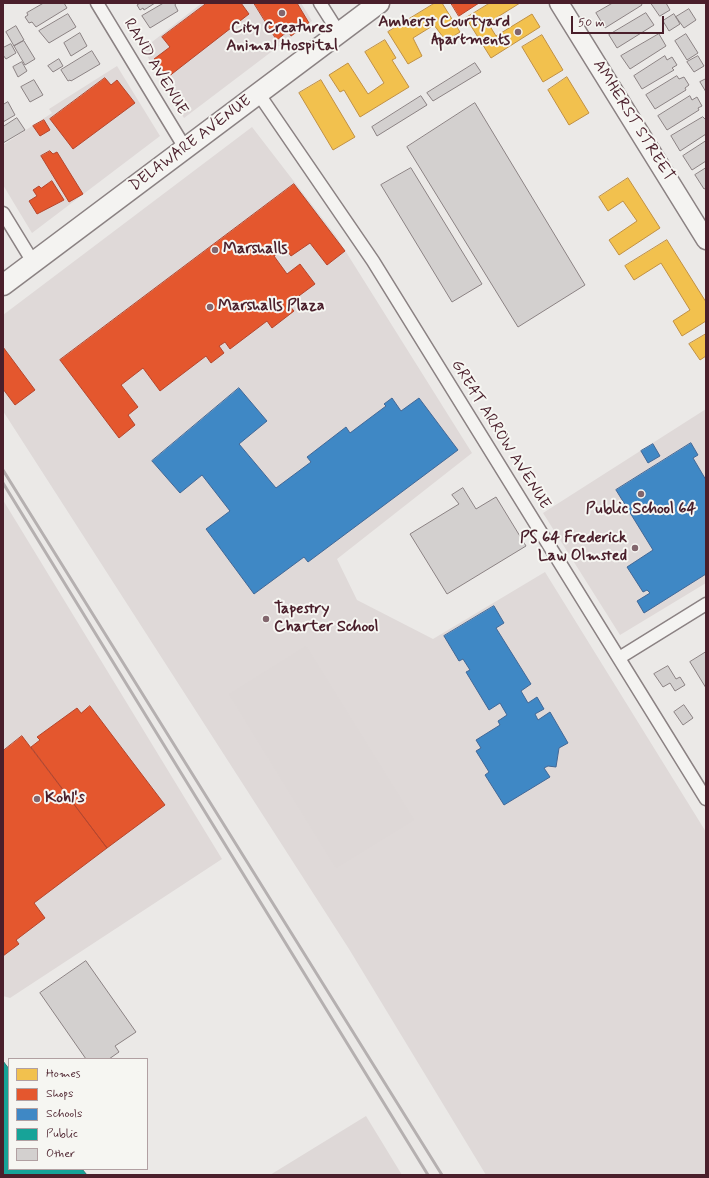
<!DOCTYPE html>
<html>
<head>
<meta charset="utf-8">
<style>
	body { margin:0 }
	#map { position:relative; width:709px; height:1178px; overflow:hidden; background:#ebe9e7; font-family:Mynerve,sans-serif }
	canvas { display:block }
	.frame { position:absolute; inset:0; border:4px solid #4a1f2b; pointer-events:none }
	.legend { position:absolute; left:8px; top:1058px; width:140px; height:112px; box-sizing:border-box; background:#f6f6f2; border:1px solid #b1a0a2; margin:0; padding:5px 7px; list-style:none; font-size:12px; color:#4a1f2b }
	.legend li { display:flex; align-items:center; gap:8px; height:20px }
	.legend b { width:20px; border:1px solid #b1a0a2 }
	.scale { position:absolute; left:571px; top:16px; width:93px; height:18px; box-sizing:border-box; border:2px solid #4a1f2b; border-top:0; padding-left:5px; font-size:12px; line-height:14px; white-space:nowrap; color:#4a1f2b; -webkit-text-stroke:3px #f6f6f2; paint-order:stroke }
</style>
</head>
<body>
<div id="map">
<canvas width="709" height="1178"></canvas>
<div class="frame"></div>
<ul class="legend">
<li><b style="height:11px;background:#f2c14e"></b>Homes</li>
<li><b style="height:11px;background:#e4572e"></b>Shops</li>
<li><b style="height:11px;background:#3f88c5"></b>Schools</li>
<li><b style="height:11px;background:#17a398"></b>Public</li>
<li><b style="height:11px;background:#d3d0cf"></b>Other</li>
</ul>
<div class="scale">50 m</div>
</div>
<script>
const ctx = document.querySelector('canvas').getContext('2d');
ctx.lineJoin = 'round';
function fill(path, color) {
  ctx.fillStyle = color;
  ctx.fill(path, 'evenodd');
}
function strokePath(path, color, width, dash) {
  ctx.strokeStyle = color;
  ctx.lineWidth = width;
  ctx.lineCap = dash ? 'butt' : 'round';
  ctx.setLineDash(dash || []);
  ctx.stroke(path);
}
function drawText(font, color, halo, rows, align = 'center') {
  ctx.font = font + ' Mynerve,sans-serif';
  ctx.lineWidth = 4;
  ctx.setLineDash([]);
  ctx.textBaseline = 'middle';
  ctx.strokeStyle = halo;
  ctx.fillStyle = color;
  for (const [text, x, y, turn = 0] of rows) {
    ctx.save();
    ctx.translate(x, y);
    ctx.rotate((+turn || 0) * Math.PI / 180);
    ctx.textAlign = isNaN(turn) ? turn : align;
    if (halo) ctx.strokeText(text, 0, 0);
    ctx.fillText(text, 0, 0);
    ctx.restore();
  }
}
fill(new Path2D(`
	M202,3H301L312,21L184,118L143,49Z
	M117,66L160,136L32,233L3,185V145L52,113L49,109Z
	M252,127L336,236L472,453L337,559L357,600L433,639L545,572L706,832V1175H486L349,949L3,411V315Z
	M706,409V583L620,635L543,513Z
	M3,500L222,859L10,998L3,996Z`), '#dfd9d8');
fill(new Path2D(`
	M306,646L414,820L336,868L229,694Z
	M366,1116L402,1175H270Z`), '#ded8d7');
const homes = new Path2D(`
	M435,3H442L460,32L446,41L434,25L413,38L422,56L408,64L388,32Z
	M490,3H520L488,23L496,36L532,14L540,27L491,58L466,18Z
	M542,35L563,70L543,82L522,47Z
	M385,40L396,58L392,60L409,87L360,117L344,90L340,92L329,75L348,63L368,94L384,83L365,52Z
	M567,77L589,113L569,125L548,90Z
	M321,80L355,137L333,150L299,93Z
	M628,178L660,228L619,255L609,240L637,221L623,201L608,211L599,197Z
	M667,240L706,302V321L682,336L673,321L690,310L661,263L634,280L625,266Z
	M706,334V356L700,360L689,344Z`);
fill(homes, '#f2c14e');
strokePath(homes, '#c09044', 1);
const shops = new Path2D(`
	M207,3H241L249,14L168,77L154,59L170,47L162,37Z
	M254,3H297L309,23L291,36L288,31L277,40Z
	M451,3H479L459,16Z
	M105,78L111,85L117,80L135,103L73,149L50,119Z
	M44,120L50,130L40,136L33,126Z
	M50,151L53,154L57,152L83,194L69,202L41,156Z
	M52,181L64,200L37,214L29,201L37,196L33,190L39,186L41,188Z
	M294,184L345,251L327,265L310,243L291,256L285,248L274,256L287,274L300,264L315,284L288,304L294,311L272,328L267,321L230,349L225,342L219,346L224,353L211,363L206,356L160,391L143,368L121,385L138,407L128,415L135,425L119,438L60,360Z
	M3,347L35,390L15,405L3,389Z
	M90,706L165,805L107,848L31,747L40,740L37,737L77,708L81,713Z
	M22,736L107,848L34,903L45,918L16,940L19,944L3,956V751Z`);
fill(shops, '#e4572e');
strokePath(shops, '#b6462d', 1);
const schools = new Path2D(`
	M239,388L267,421L239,444L276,488L311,462L307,457L346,427L350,433L386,406L384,404L392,398L401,411L419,398L458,450L308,562L304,557L254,594L206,529L230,511L202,475L180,493L152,461Z
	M691,443L698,455L693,458L706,480V574L644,613L637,601L650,593L647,590L643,592L627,567L653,550L616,490Z
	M653,444L660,456L648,463L641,451Z
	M494,606L504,623L496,628L531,684L521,691L528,703L537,697L544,709L535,714L538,720L550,712L568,743L559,748L556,767L548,766L544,768L550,777L504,805L485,775L489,772L476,751L481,748L476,740L500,725L498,721L507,715L500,703L489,710L466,672L470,670L463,659L459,661L444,636Z`);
fill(schools, '#3f88c5');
strokePath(schools, '#426897', 1);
const public = new Path2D(`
	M3,1061L9,1069V1169H82L87,1175H3Z`);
fill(public, '#17a398');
strokePath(public, '#267b77', 1);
const building = new Path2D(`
	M44,3H64L67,8L36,27L32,22L29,23L25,17L28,15L27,13Z
	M155,3L144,10L143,8L140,10L137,5L140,3Z
	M164,3H176L175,5L178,11L150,28L142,16Z
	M613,3H641L642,5L605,28L596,13Z
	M651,3H666L670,10L660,16Z
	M689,9L696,20L684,28L676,17Z
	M646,13L654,25L617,48L609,35Z
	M68,14L76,27L49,43L39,31Z
	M674,14L680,24L669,31L663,21Z
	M16,26L24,40L14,46L6,32Z
	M80,33L87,46L71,56L64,43Z
	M659,34L666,46L630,69L621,56Z
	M686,34L698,53L687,60L675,41Z
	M24,41L35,59L25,65L14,46Z
	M11,44L16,53L6,59L3,55V48Z
	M92,51L100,64L71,81L70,80L68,81L61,70Z
	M665,56L667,60L672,57L677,65L672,68L674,70L642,89L634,76Z
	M698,56L704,66L694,72L687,62Z
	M59,59L63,66L53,72L48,66Z
	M22,62L27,71L18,77L13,67Z
	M475,63L481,72L433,101L427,93Z
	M677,76L679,79L684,77L689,85L685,88L686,90L655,109L646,95Z
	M706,79V92L700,82Z
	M34,80L43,95L30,102L21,87Z
	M421,96L427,105L377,136L372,127Z
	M690,96L692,100L697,97L702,106L698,108L699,110L667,130L658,116Z
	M8,102L15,115L3,122V105Z
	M475,103L585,285L518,327L407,147Z
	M703,117L706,120V134L680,151L671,136Z
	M17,118L25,130L3,143V127Z
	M706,141V161L692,170L683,156Z
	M411,168L482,284L452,302L381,185Z
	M706,168V188L704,189L695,175Z
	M463,488L476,509L496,497L526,546L447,594L410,534L459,504L452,495Z
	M706,652V688L690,662Z
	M668,666L676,679L680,677L685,685L675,691L670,683L663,687L654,674Z
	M684,705L693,718L683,725L674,712Z
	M86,961L136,1032L115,1046L119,1052L109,1059H86L40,993Z`);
fill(building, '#d3d0cf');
strokePath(building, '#8b8283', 1);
const street = new Path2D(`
	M97,3L185,148
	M320,3L339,33
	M258,93L373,261L706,799
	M3,213L33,262
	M619,658L706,604`);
const secondary = new Path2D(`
	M559,3L706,240`);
const primary = new Path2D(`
	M3,285L379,3`);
strokePath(street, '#8b8283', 15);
strokePath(secondary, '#8b8283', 21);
strokePath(primary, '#8b8283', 23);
strokePath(street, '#f4f3f1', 12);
strokePath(secondary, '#f4f3f1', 18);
strokePath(primary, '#f4f3f1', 20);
strokePath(new Path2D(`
	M3,470L442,1175
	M3,483L428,1175`), '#b5b0b0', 3);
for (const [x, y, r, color] of [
	[282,13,4,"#82666d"],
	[518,32,4,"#82666d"],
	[215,250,4,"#82666d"],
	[210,307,4,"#82666d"],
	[641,494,4,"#82666d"],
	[635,548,4,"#82666d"],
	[266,619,4,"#82666d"],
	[37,799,4,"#82666d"]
]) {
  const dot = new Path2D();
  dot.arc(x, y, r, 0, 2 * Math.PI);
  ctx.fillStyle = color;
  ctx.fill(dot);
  strokePath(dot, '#f6f6f2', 1.5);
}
drawText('bold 16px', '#4a1f2b', '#f6f6f2', [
	["Amherst Courtyard",510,23,"right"],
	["Apartments",510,41,"right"],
	["City Creatures",282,29,"center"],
	["Animal Hospital",282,47,"center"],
	["Marshalls",223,250],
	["Marshalls Plaza",218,307],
	["Public School 64",641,510,"center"],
	["PS 64 Frederick",627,539,"right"],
	["Law Olmsted",627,557,"right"],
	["Tapestry",274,610],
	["Charter School",274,628],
	["Kohl's",45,799]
], 'left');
drawText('16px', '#4a1f2b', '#f6f6f2', [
	["RAND AVENUE",155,67,59],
	["AMHERST STREET",633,121,58],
	["DELAWARE AVENUE",191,144,-37],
	["GREAT ARROW AVENUE",500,435,58]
]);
</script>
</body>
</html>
